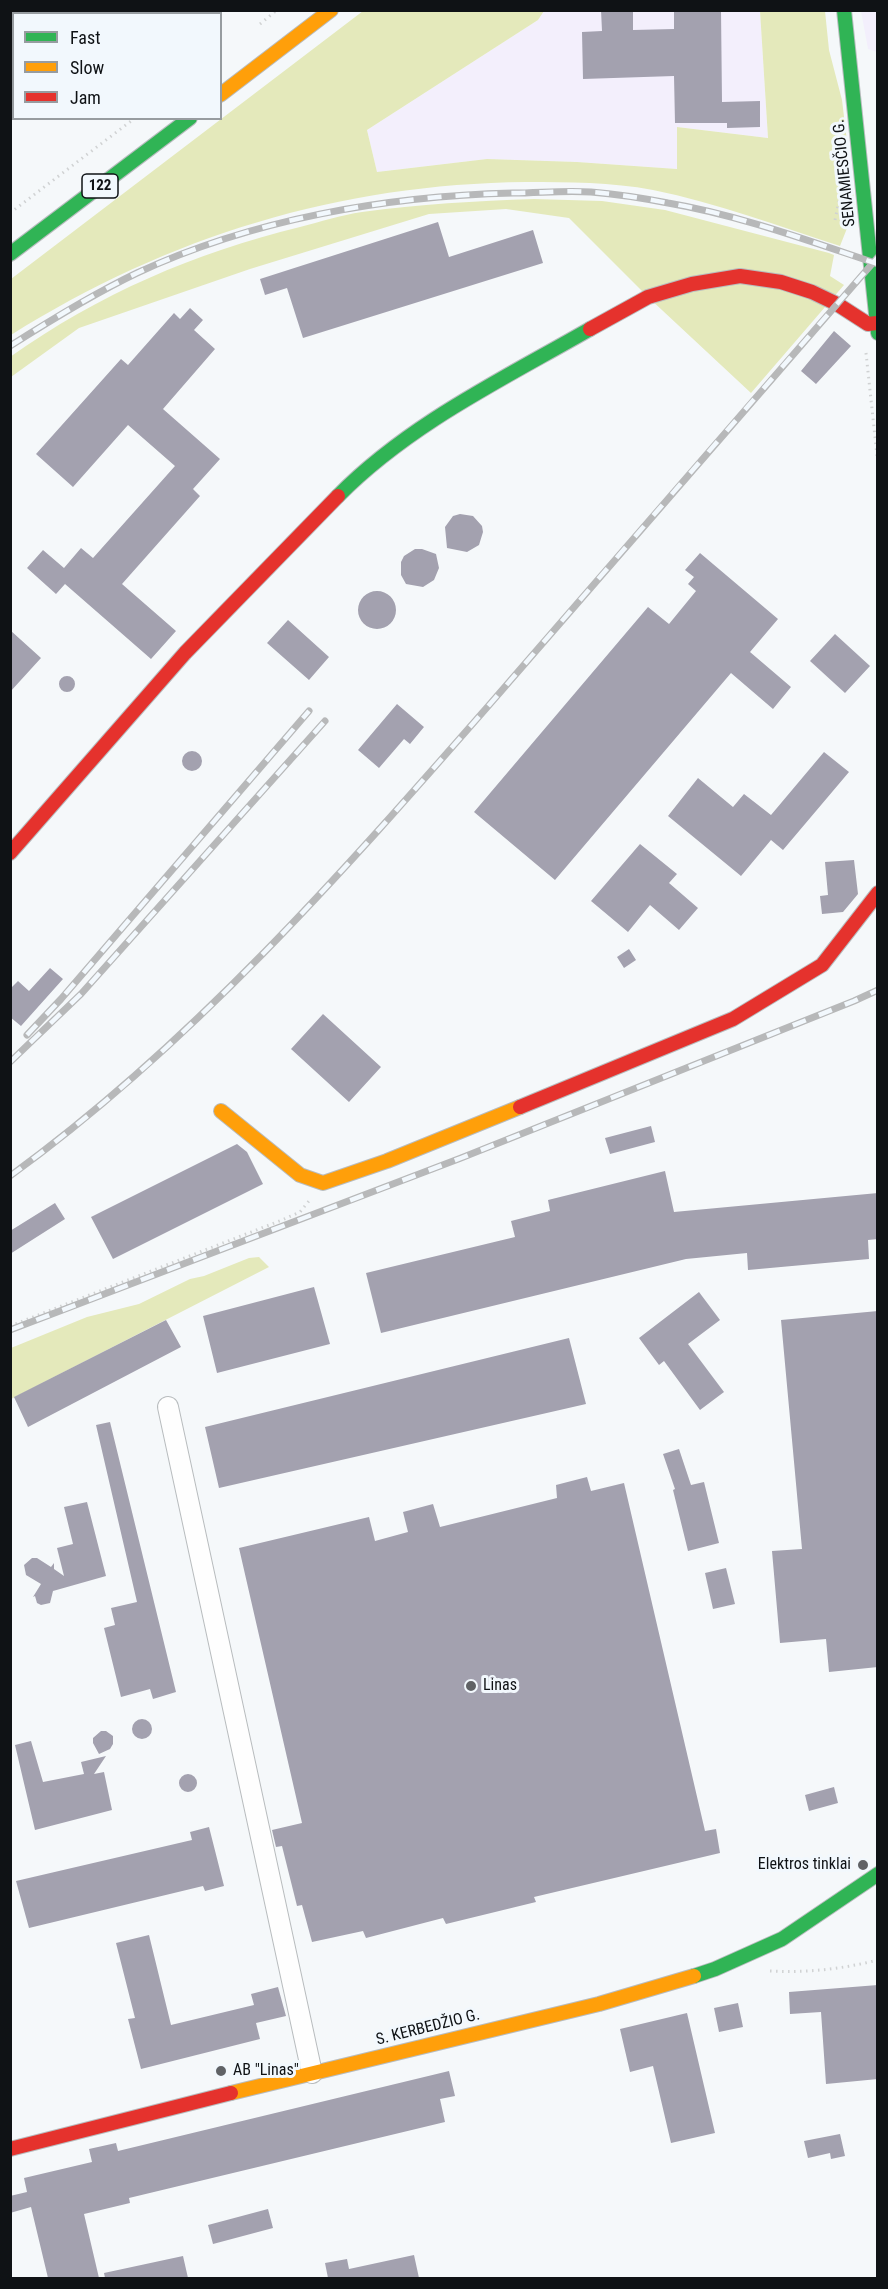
<!DOCTYPE html>
<html>
<head>
<meta charset="utf-8">
<style>
	body { margin:0 }
	#map { position:relative; width:888px; height:2289px; overflow:hidden; background:#f5f8fa; font-family:"Roboto Condensed",sans-serif }
	canvas { display:block }
	.frame { position:absolute; inset:0; border:12px solid #0f1215; pointer-events:none }
	.legend { position:absolute; left:12px; top:12px; width:210px; height:108px; box-sizing:border-box; background:#f2f8fd; border:2px solid #979ca0; margin:0; padding:8px 10px; list-style:none; font-size:18px; color:#0f1215 }
	.legend li { display:flex; align-items:center; gap:12px; height:30px }
	.legend b { width:30px; border:2px solid #979ca0 }
</style>
</head>
<body>
<div id="map">
<canvas width="888" height="2289"></canvas>
<div class="frame"></div>
<ul class="legend">
<li><b style="height:8px;background:#30b455"></b>Fast</li>
<li><b style="height:8px;background:#ff9f0a"></b>Slow</li>
<li><b style="height:8px;background:#e5322d"></b>Jam</li>
</ul>
</div>
<script>
const ctx = document.querySelector('canvas').getContext('2d');
ctx.lineJoin = 'round';
function fill(path, color) {
  ctx.fillStyle = color;
  ctx.fill(path, 'evenodd');
}
function strokePath(path, color, width, dash) {
  ctx.strokeStyle = color;
  ctx.lineWidth = width;
  ctx.lineCap = dash ? 'butt' : 'round';
  ctx.setLineDash(dash || []);
  ctx.stroke(path);
}
function drawText(font, color, halo, rows, align = 'center') {
  ctx.font = font + ' "Roboto Condensed",sans-serif';
  ctx.lineWidth = 6;
  ctx.setLineDash([]);
  ctx.textBaseline = 'middle';
  ctx.strokeStyle = halo;
  ctx.fillStyle = color;
  for (const [text, x, y, turn = 0] of rows) {
    ctx.save();
    ctx.translate(x, y);
    ctx.rotate((+turn || 0) * Math.PI / 180);
    ctx.textAlign = isNaN(turn) ? turn : align;
    if (halo) ctx.strokeText(text, 0, 0);
    ctx.fillText(text, 0, 0);
    ctx.restore();
  }
}
fill(new Path2D(`
	M544,11H760L768,138L677,127L678,169L577,162L487,159L377,172L367,130L538,20Z
	M861,11H877V52L868,49Z`), '#f3effc');
fill(new Path2D(`
	M363,11H544L538,20L367,130L377,172L487,159L577,162L677,169V127L768,138L760,11H825L829,50L842,100L855,208L840,246C779,226 717,203 653,190C611,182 569,182 526,182C339,184 169,236 11,335V279Z
	M534,199L602,201L665,210L829,253L834,255L830,276L844,285L751,393L648,297L569,218L506,209L429,214L250,269L79,328L11,377L10,357C99,294 194,253 300,227C320,222 341,215 362,212C419,204 476,201 534,199Z
	M259,1257L269,1267L11,1399V1348L87,1317L139,1304L190,1279L204,1276L249,1258Z`), '#e4e9bb');
fill(new Path2D(`
	M601,10H633V30L674,29V10H721L722,102L760,101V127L727,128V123H675L674,76L583,79L582,32L602,31Z
	M438,222L449,257L533,230L543,263L303,338L287,288L265,295L260,279Z
	M190,308L203,320L194,330L215,349L163,409L220,459L193,489L200,496L122,584L176,631L151,659L65,584L56,594L27,568L43,550L64,568L81,548L93,558L175,466L128,425L73,487L36,454L121,359L128,365L174,313L180,319Z
	M834,331L851,346L816,384L801,371Z
	M460,514L473,516L482,526L483,532L479,545L467,552L447,548L445,527L453,516Z
	M415,549H422L436,554L439,568L434,580L423,587L406,584L401,575V562L404,556Z
	M700,553L778,619L750,652L791,687L773,709L731,673L555,880L474,812L648,607L669,624L696,591L688,584L694,577L685,570Z
	M358 610a19 19 0 1 1 38 0a19 19 0 1 1-38 0Z
	M288,620L329,657L309,680L267,643Z
	M10,630L41,658L10,692Z
	M835,634L870,666L845,693L810,661Z
	M59 684a8 8 0 1 1 16 0a8 8 0 1 1-16 0Z
	M397,704L424,727L410,744L404,739L379,768L358,750Z
	M182 761a10 10 0 1 1 20 0a10 10 0 1 1-20 0Z
	M824,752L849,772L783,850L771,840L741,876L668,816L698,778L733,807L744,794L771,815Z
	M640,844L677,874L669,883L698,908L679,930L650,905L628,932L591,901Z
	M854,860L858,894L843,912L822,914L820,896L828,895L825,862Z
	M629,949L636,960L624,968L617,957Z
	M50,968L63,979L21,1026L10,1017V989L18,981L29,991Z
	M323,1014L381,1067L349,1102L291,1049Z
	M651,1126L655,1142L610,1154L605,1138Z
	M237,1144L247,1152L263,1184L113,1259L91,1217Z
	M665,1171L674,1212L878,1193V1239L868,1240L869,1259L748,1270L747,1253L686,1259L381,1333L366,1273L515,1237L511,1221L550,1211L548,1200Z
	M55,1203L65,1219L10,1254V1231Z
	M314,1287L330,1344L217,1373L203,1316Z
	M699,1292L720,1320L688,1344L724,1392L700,1410L664,1361L659,1365L639,1338Z
	M878,1311V1667L829,1672L826,1639L780,1643L772,1551L802,1549L781,1320Z
	M166,1320L181,1347L28,1427L14,1397Z
	M569,1338L586,1404L219,1488L205,1427Z
	M110,1422L176,1692L153,1699L150,1689L121,1697L104,1628L115,1625L111,1608L137,1602L96,1425Z
	M679,1449L691,1485L704,1482L719,1543L688,1551L673,1490L675,1489L663,1454Z
	M587,1477L591,1491L624,1483L705,1831L716,1829L720,1853L534,1897L536,1902L446,1924L443,1918L366,1938L363,1931L312,1942L302,1905L297,1906L282,1846L276,1847L272,1830L302,1823L239,1548L369,1517L375,1541L408,1532L403,1512L433,1504L440,1527L557,1498L556,1485Z
	M87,1502L106,1576L53,1591L50,1603L41,1605L37,1603L35,1596L33,1597L41,1584L26,1575L24,1565L32,1558H37L51,1567L54,1563V1569L64,1576L57,1548L73,1544L64,1507Z
	M726,1568L735,1604L713,1609L705,1573Z
	M132 1729a10 10 0 1 1 20 0a10 10 0 1 1-20 0Z
	M101,1731H106L113,1736V1744L110,1749L99,1754L93,1743V1738Z
	M31,1741L43,1782L84,1774L81,1762L106,1756L94,1774L104,1772L112,1810L35,1830L15,1745Z
	M179 1783a9 9 0 1 1 18 0a9 9 0 1 1-18 0Z
	M834,1787L838,1803L809,1811L805,1795Z
	M209,1827L224,1886L205,1891L203,1886L29,1928L16,1881L192,1840L190,1832Z
	M149,1935L171,2025L254,2005L251,1994L278,1987L286,2016L256,2023L260,2039L141,2069L128,2019L135,2018L116,1943Z
	M878,1985V2079L826,2084L821,2012L790,2014L789,1992Z
	M738,2003L743,2027L719,2032L714,2008Z
	M687,2013L715,2133L671,2143L653,2066L630,2072L620,2029Z
	M449,2071L455,2096L440,2099L445,2122L129,2198L130,2203L84,2214L99,2278H48L31,2207L10,2213V2196L27,2192L24,2178L92,2162L89,2149L116,2143L118,2151Z
	M840,2134L845,2156L831,2159L830,2153L808,2158L804,2141Z
	M268,2209L273,2228L213,2244L208,2225Z
	M414,2255L419,2278H328L325,2263L347,2259L349,2269Z
	M183,2256L188,2278H105L104,2273Z`), '#a3a1af');
const street = new Path2D(`
	M168,1407L312,2073`);
const fast = new Path2D(`
	M844,10L878,333
	M10,254L190,118
	M338,496C409,424 503,379 590,329
	M694,1976L715,1969L782,1939L878,1874`);
const slow = new Path2D(`
	M220,95L331,10
	M221,1111L300,1175L323,1183L387,1161L520,1107
	M231,2093L599,2004L694,1976`);
const jam = new Path2D(`
	M590,329L648,297L692,284L740,276L781,282L812,292L837,304L868,324L877,323
	M10,853L185,653L338,496
	M520,1107L733,1019L822,965L878,893
	M10,2149L231,2093`);
strokePath(street, '#b8bcbe', 22);
strokePath(fast, '#b8bcbe', 16);
strokePath(slow, '#b8bcbe', 16);
strokePath(jam, '#b8bcbe', 16);
strokePath(new Path2D(`
	M260,24L277,10
	M10,213L135,118
	M835,220L839,201
	M866,353L878,465
	M10,1326L282,1220L300,1212L309,1201
	M770,1971C807,1973 842,1969 878,1960`), '#d0d2d3', 3, [1.5, 4.5]);
strokePath(street, '#fefefe', 20);
strokePath(fast, '#30b455', 14);
strokePath(slow, '#ff9f0a', 14);
strokePath(jam, '#e5322d', 14);
const rail = new Path2D(`
	M10,346C51,320 93,294 137,273C253,219 386,196 513,193C539,193 565,190 591,192C616,194 642,198 668,203C739,215 809,241 878,264
	M27,1035L61,999L309,711
	M10,1062L81,994L325,721
	M10,1176C193,1043 342,873 490,704C619,555 748,406 878,257
	M10,1330L461,1158L854,1001L878,990`);
strokePath(rail, '#b7b8b9', 7);
strokePath(rail, '#f2f8fd', 4.5, [14]);
for (const [x, y, r, color] of [
	[471,1686,6,"#606265"],
	[863,1865,6,"#606265"],
	[221,2071,6,"#606265"]
]) {
  const dot = new Path2D();
  dot.arc(x, y, r, 0, 2 * Math.PI);
  ctx.fillStyle = color;
  ctx.fill(dot);
  strokePath(dot, '#f2f8fd', 2);
}
for (const [x, y, w] of [
	[100,186,36]
]) {
  const box = new Path2D();
  box.roundRect(x - w / 2, y - 12, w, 24, 4.5);
  ctx.fillStyle = '#f2f8fd';
  ctx.fill(box);
  strokePath(box, '#0f1215', 1.5);
}
drawText('bold 15px', '#0f1215', null, [
	["122",100,186]
]);
drawText('16px', '#0f1215', '#f2f8fd', [
	["SENAMIESČIO G.",845,173,-96],
	["S. KERBEDŽIO G.",428,2028,-14]
]);
drawText('16px', '#0f1215', '#f2f8fd', [
	["Linas",483,1686],
	["Elektros tinklai",851,1865,"right"],
	["AB \"Linas\"",233,2071]
], 'left');
</script>
</body>
</html>
